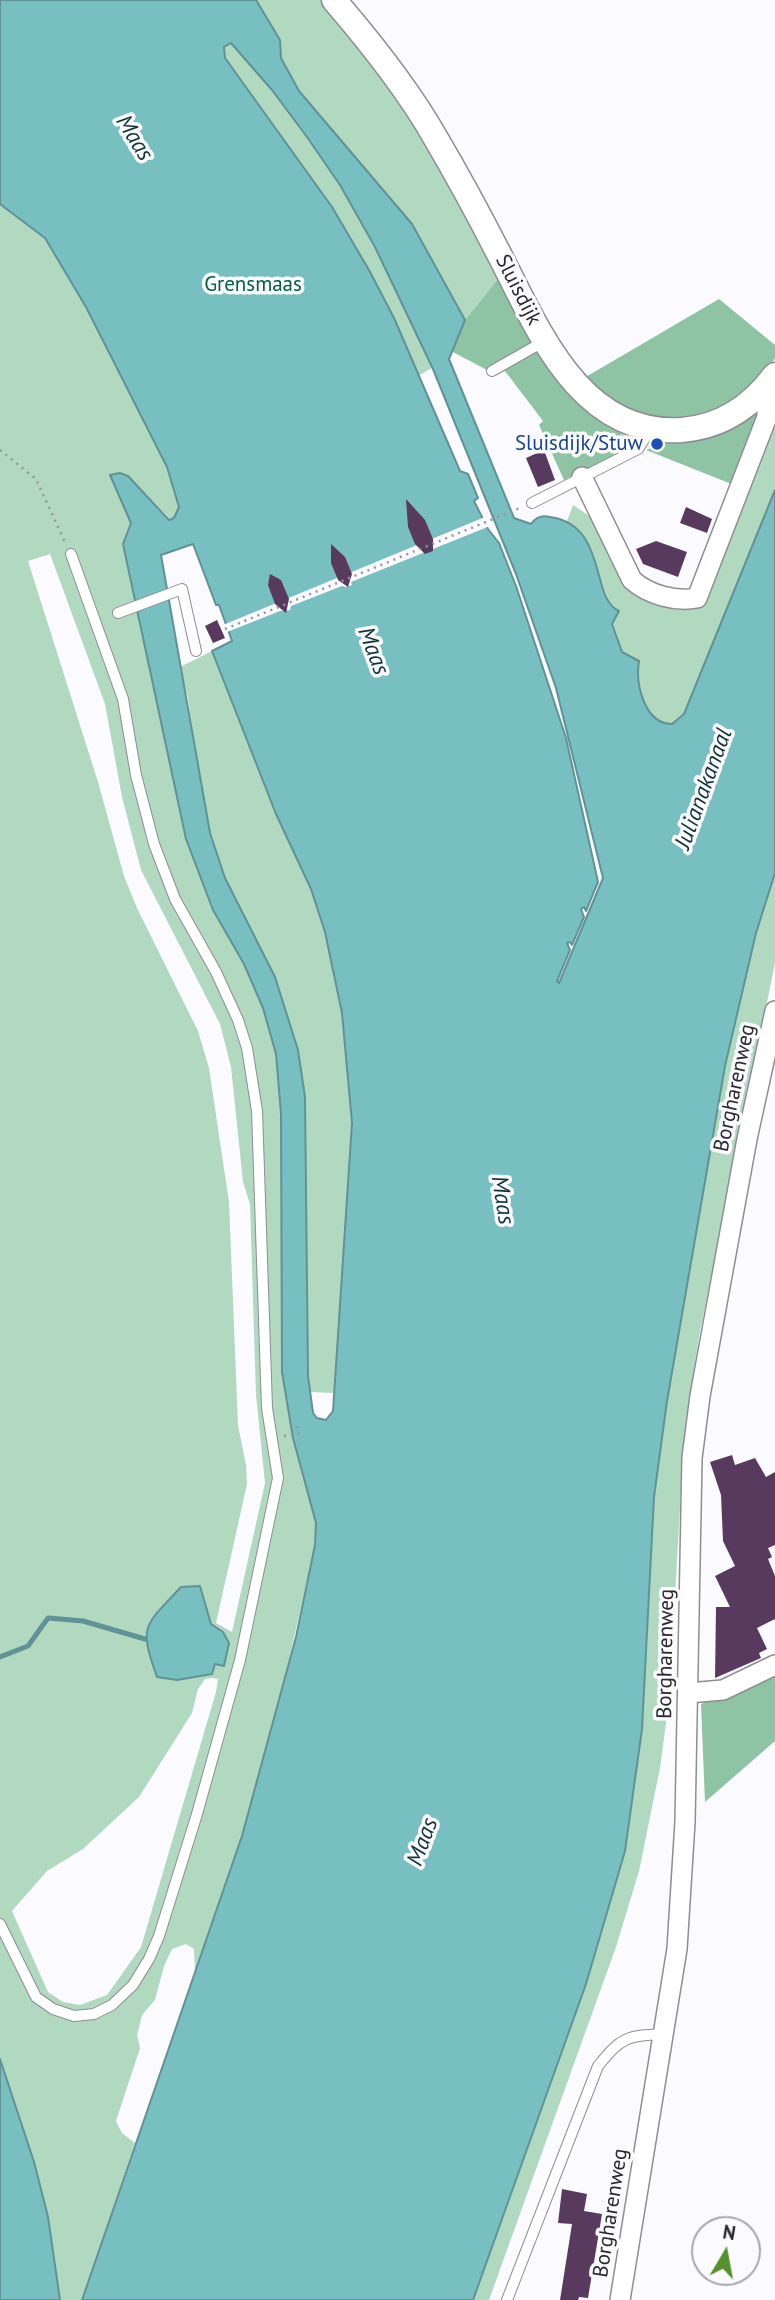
<!DOCTYPE html>
<html>
<head>
<meta charset="utf-8">
<style>
	body { margin:0 }
	#map { position:relative; width:775px; height:2300px; overflow:hidden; background:#fbfbff; font-family:"PT Sans",sans-serif }
	canvas { display:block }
	.north { position:absolute; left:691px; top:2216px; width:70px; height:70px; box-sizing:border-box; background:#fbfbff; border:2px solid #a7a7ab; border-radius:50%; rotate:10deg; font-size:19px; font-weight:700; line-height:28px; text-align:center; color:#2a2a2c }
	.north::after { content:''; display:block; margin:auto; width:24px; height:32px; background:#56902d; clip-path:polygon(50% 0,100% 100%,50% 72%,0 100%) }
</style>
</head>
<body>
<div id="map">
<canvas width="775" height="2300"></canvas>
<div class="north">N</div>
</div>
<script>
const ctx = document.querySelector('canvas').getContext('2d');
ctx.lineJoin = 'round';
function fill(path, color) {
  ctx.fillStyle = color;
  ctx.fill(path, 'evenodd');
}
function strokePath(path, color, width, dash) {
  ctx.strokeStyle = color;
  ctx.lineWidth = width;
  ctx.lineCap = dash ? 'butt' : 'round';
  ctx.setLineDash(dash || []);
  ctx.stroke(path);
}
function drawText(font, color, halo, rows, align = 'center') {
  ctx.font = font + ' "PT Sans",sans-serif';
  ctx.lineWidth = 7;
  ctx.setLineDash([]);
  ctx.textBaseline = 'middle';
  ctx.strokeStyle = halo;
  ctx.fillStyle = color;
  for (const [text, x, y, turn = 0] of rows) {
    ctx.save();
    ctx.translate(x, y);
    ctx.rotate((+turn || 0) * Math.PI / 180);
    ctx.textAlign = isNaN(turn) ? turn : align;
    if (halo) ctx.strokeText(text, 0, 0);
    ctx.fillText(text, 0, 0);
    ctx.restore();
  }
}
fill(new Path2D(`
	M0,0H326L394,90L501,275L465,320L449,358L171,520L128,476H111L131,523L123,544L186,839L213,910L244,964L263,1008L276,1054L281,1114L282,1372L293,1438L316,1518L315,1545L281,1695L242,1836L195,1972L194,1949L186,1944L172,1949L164,1966L155,2000L142,2015L137,2035L140,2048L116,2121L122,2133L135,2143L82,2300H60L48,2217L34,2162L0,2059ZM50,554L105,704L122,797L141,870L220,1024L231,1067L243,1182L250,1204L256,1395L265,1483L232,1632L216,1623L247,1484L246,1465L238,1425L229,1202L209,1068L198,1031L137,908L124,876L98,782L28,561ZM213,1678L218,1679L216,1692L141,1947L107,1995L80,2005L63,2002L48,1992L12,1911L47,1871L83,1849L139,1797L192,1713L198,1689L205,1679Z
	M775,404V490L684,714L673,724C642,724 638,683 637,659L622,652L612,624L618,611L609,601L584,536L567,521L573,505L597,521L636,594L678,609L699,606Z
	M622,432L630,441L629,448L613,457V446Z
	M212,651L276,814L311,889L325,932L342,1013L352,1123L334,1393L310,1392L308,1376L305,1097L298,1050L275,977L235,900L216,855L201,796L188,698L180,667Z
	M775,873V963L699,1336L684,1437L669,1701L660,1768L639,1871L616,1947L489,2300H473L586,1984L625,1851L642,1729L654,1497L667,1401L725,1066L756,933Z`), '#b0d9c0');
fill(new Path2D(`
	M501,275C534,333 560,402 622,432L613,446V457L564,480L539,425L543,421L505,371L494,376L490,368L487,370L451,351L465,320Z
	M719,299L775,345V358L768,371L728,407L689,420L632,414L584,378Z
	M758,410L762,414L734,485L646,450Z
	M775,1669V1741L705,1802L701,1704Z`), '#8ec3a4');
const water = new Path2D(`
	M0,0H256L280,40L281,58L299,91L412,224L465,320L449,359L514,518L531,524C536,517 542,515 550,517C608,525 590,599 619,611L612,624L622,652L639,661C635,685 645,724 672,724L684,714L775,490V873L756,933L725,1066L667,1401L654,1497L642,1729L625,1851L586,1984L473,2300H82L242,1836L296,1637L315,1545L316,1523L293,1438L282,1372L281,1114L276,1054L263,1008L244,964L213,910L186,839L123,544L131,523L110,475L120,473L128,476L169,520L174,518L179,507L167,467L86,307L45,238L0,204ZM231,43L272,90L307,137L340,185L375,247L433,369L516,574L556,688L603,878L559,983L557,981L570,950L567,943L570,942L572,945L584,917L581,909L584,907L586,911L598,882L566,738L516,586L499,543L488,529L474,501L478,498L468,474L460,471L394,318L369,270L332,207L225,58L224,47ZM193,544L216,605H219L232,641L212,651L276,814L311,889L325,932L342,1013L352,1123L333,1411L326,1420L317,1418L313,1413L308,1376L305,1097L298,1050L275,977L225,878L210,833L161,555Z
	M200,1586L211,1624L223,1632L229,1643L224,1666L215,1664L212,1674L177,1680L157,1677C138,1624 145,1626 181,1587Z
	M0,2059L34,2162L48,2217L60,2300H0Z`);
fill(water, '#78bfc2');
strokePath(water, '#619295', 2);
fill(new Path2D(`
	M485,517L490,526L351,582L352,585L346,587L342,586L291,606L290,610L280,611L227,632L223,625Z`), '#fbfbff');
strokePath(new Path2D(`
	M0,1657L28,1646L48,1618L83,1621L145,1639`), '#619295', 5);
fill(new Path2D(`
	M544,450L555,480L538,487L526,458Z
	M406,499L425,520L433,539V551L425,554L415,544L408,527Z
	M686,507L712,519L707,533L680,523Z
	M656,541L687,552L678,577L643,564L636,549Z
	M331,544L345,557L352,574L348,587L338,580L331,563Z
	M270,574L281,580L289,599L286,613L275,604L268,585Z
	M217,620L225,638L213,643L205,626Z
	M732,1455L735,1465L755,1458L766,1477L775,1472V1545L768,1548L772,1557L768,1559L775,1576V1619L757,1628L767,1649L759,1653L761,1658L715,1678L716,1607H730L715,1576L735,1566L723,1541L721,1495L710,1462Z
	M562,2189L587,2194L584,2211L602,2214L588,2298L579,2297L578,2300H560L572,2224L558,2223Z`), '#593a5f');
const service = new Path2D(`
	M492,371L543,342
	M532,503L638,449L650,430
	M118,613L182,589L196,651
	M0,1924L36,1997L53,2009L74,2016L94,2014L112,2005L133,1985L149,1959L159,1936L197,1814L240,1660L278,1478L267,1408L257,1111L247,1048L238,1020L216,972L175,899L154,844L136,775L123,699L71,554
	M507,2300L598,2066C622,2037 625,2036 664,2034`);
const minor = new Path2D(`
	M582,477L632,580C649,595 675,602 697,598L767,417V386
	M688,1693L723,1690L775,1665
	M620,2300L677,1949L685,1822L692,1458L700,1396L747,1139L775,1011`);
const tertiary = new Path2D(`
	M334,0C371,43 407,88 435,137C458,176 479,215 499,254C538,329 580,437 682,430C721,427 752,406 775,375`);
strokePath(service, '#8e8e92', 12);
strokePath(minor, '#8e8e92', 22);
strokePath(tertiary, '#8e8e92', 27);
strokePath(new Path2D(`
	M0,450L36,479L65,542
	M225,629L520,508
	M297,1426L300,1440
	M284,1436L298,1433`), '#96969a', 2.5, [2, 5]);
strokePath(service, '#fff', 10);
strokePath(minor, '#fff', 19);
strokePath(tertiary, '#fff', 24);
for (const [x, y, r, color] of [
	[657,444,7,"#1a4fb4"]
]) {
  const dot = new Path2D();
  dot.arc(x, y, r, 0, 2 * Math.PI);
  ctx.fillStyle = color;
  ctx.fill(dot);
  strokePath(dot, '#fbfbff', 2.5);
}
drawText('21px', '#00613c', '#fbfbff', [
	["Grensmaas",253,285]
]);
drawText('21px', '#2a2a2c', '#fbfbff', [
	["Sluisdijk",518,290,63],
	["Borgharenweg",735,1088,-78],
	["Borgharenweg",666,1654,-89],
	["Borgharenweg",611,2213,-81]
]);
drawText('21px', '#164399', '#fbfbff', [
	["Sluisdijk/Stuw",643,444]
], 'right');
drawText('italic 23px', '#103435', '#fbfbff', [
	["Maas",134,138,58],
	["Maas",373,651,69],
	["Julianakanaal",704,789,-70],
	["Maas",502,1200,81],
	["Maas",423,1842,-70]
]);
</script>
</body>
</html>
